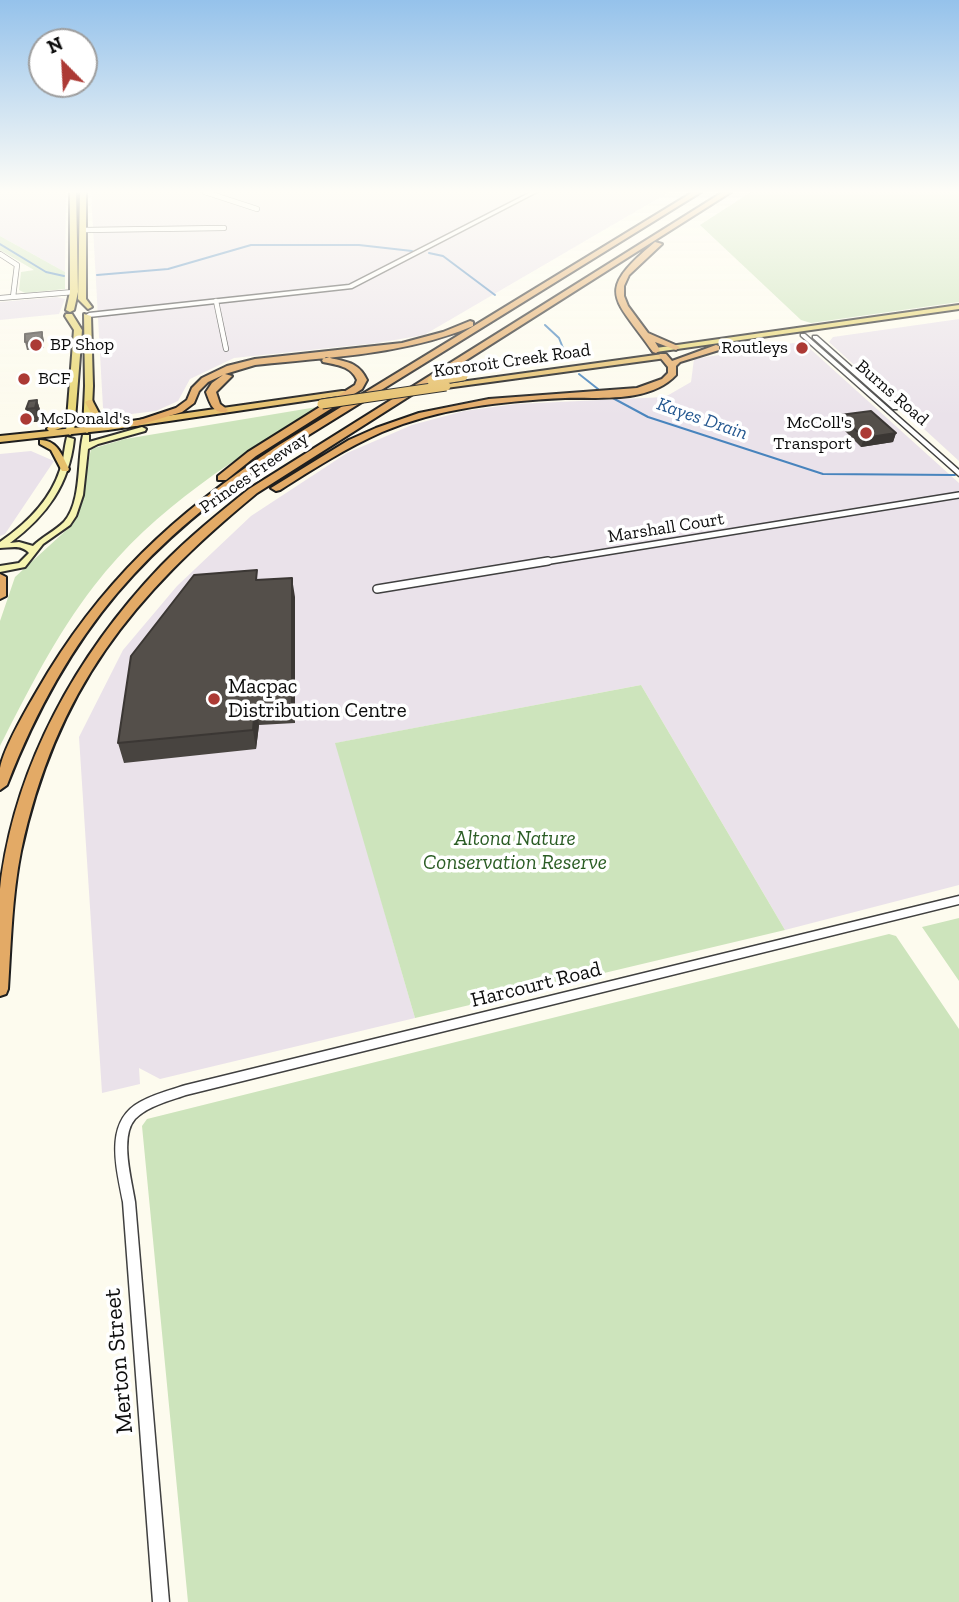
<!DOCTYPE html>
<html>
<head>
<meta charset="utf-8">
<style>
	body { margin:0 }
	#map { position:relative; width:959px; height:1602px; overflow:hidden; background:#fdfbee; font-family:"Zilla Slab",serif }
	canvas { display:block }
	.north { position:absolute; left:28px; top:28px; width:70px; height:70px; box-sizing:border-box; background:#fff; border:2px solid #9e9e9e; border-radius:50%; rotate:336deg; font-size:19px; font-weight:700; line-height:28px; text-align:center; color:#0d0d0d }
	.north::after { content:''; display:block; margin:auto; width:24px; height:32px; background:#ac3a35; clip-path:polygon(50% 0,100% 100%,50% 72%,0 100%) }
</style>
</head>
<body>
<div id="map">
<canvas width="959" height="1602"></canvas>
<div class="north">N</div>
</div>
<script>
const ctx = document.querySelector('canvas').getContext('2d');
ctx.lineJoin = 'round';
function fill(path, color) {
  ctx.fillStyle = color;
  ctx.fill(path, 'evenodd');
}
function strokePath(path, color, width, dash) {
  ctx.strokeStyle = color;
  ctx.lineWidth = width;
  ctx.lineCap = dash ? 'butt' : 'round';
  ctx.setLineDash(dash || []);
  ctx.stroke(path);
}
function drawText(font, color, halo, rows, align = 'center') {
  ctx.font = font + ' "Zilla Slab",serif';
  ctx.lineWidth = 7;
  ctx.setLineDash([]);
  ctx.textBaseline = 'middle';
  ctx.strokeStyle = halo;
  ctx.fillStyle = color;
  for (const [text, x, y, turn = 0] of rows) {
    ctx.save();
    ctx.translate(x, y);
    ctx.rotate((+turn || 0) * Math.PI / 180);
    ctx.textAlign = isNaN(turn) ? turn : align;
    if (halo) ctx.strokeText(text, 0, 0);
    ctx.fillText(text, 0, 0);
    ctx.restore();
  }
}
fill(new Path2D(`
	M0,192H66L65,272L0,236Z
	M91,192H669L424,335L377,343L234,358L190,379L178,401L156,411L115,416L103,408Z
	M57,297L65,299L59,314L0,320V302Z
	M959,319V461L829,342L833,337Z
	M793,343L807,346L959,483V885L785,930L641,685L336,743L415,1018L160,1079L139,1068L140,1084L102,1093L79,737L123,650L177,586L251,516L347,453L412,425L464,411L516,404L665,397L691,382L694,359Z
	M31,451L54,461L5,534L0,536V454Z`), '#eae2ea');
fill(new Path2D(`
	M751,192H959V302L811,323L801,320L700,225Z
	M0,236L65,272V289L25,293L19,290L21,272L34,270L0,250Z
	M323,406C239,455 154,508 94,586C56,635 28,691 0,746V621L15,577L73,524L78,513L91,449L125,439Z
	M641,685L785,930L415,1018L335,743Z
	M959,918V981L922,927Z
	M889,934L896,936L959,1029V1602H188L142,1126L147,1119Z`), '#cde4bc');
strokePath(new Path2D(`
	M0,244L46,272L64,276
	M429,253L443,256L495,295
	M97,275L168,269L251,245H359L412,251
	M545,325L559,338L567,358
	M579,374L598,389
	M609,396L648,417L823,474L955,475`), '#4884bd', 2);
const minorFar2 = new Path2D(`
	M205,192L257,209
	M83,230L224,228
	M0,254L17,265L13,297
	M0,298L74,292
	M216,301L226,349`);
const minorFar1 = new Path2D(`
	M538,563L959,495`);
const minor = new Path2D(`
	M377,589L548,561`);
const tertiary = new Path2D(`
	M531,192H537L352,288L89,317L86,315L89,313L349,285Z
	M801,334H805L959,470V476L801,336Z
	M813,336H817L897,407V409H893L813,338Z
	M959,896V904L186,1095C169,1101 148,1106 135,1119C119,1137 132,1181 135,1202L169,1602H153L123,1202C117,1169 103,1122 140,1102C154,1094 170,1090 186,1085Z`);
const secondary = new Path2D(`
	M142,427L146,429L145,431L98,444L88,449L83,495L76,516L70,525L43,544L25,567L0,572V566L19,563L29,553C21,544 10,548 0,548V542C26,524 50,501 60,470C64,459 64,448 67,437L74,439C69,485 47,515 10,543L19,542L33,546C42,537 55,531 64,522C82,502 77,460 83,435H89V442Z`);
const primary = new Path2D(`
	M70,192H76L78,292L74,310L70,312L66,310L70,292Z
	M80,192H86V299L92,307L88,309L78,299Z
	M959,305V309L656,352L652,350L656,348Z
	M66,314H72L82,330L74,432L70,435L66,432L74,330L65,316Z
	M84,314L91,316L93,386L91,430L87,433L83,430L85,386Z`);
const trunk = new Path2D(`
	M663,354L667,356L666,358L446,388L442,386L446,384Z
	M342,391H345V395L108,430L0,442V436L49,431L47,429L48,427L71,419L75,422L74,424L55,430L101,425L95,420L85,402L89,400H92L101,417L110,424Z
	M40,440C57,440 62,455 69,469L68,471H62L51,450L40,444Z`);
const motorway = new Path2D(`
	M693,192H701L286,449C147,541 68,629 7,785L0,790C0,783 0,775 0,768C4,747 26,710 37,691C99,583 175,513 279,445Z
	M723,192H731L257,493C132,596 56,689 21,851C12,896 11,943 8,989L6,994L0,996C0,961 0,924 0,889C14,766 77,654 161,566C188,538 219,513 249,489Z
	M655,242L662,244L629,275L624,286V296L628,306L648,333L680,347L676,350L655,342L660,350L656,353L653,352C614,296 594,293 655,242Z
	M470,321L473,322V326C404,355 329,357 255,365L225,374L232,376L216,392L220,404L228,410L226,412C213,414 210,403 206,392L212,383L223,375L208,382L199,391L194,403L182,412L136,426L131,423L176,408L187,400L192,388L202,378L227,366L255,359L402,343L443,332Z
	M716,345L719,346V350L680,362L676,366V375C650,403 600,397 565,398C503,401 439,408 382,432C346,448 313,469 280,490L276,491L271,488L349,440L376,428L419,413L489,399L637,388L662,379L668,373V367L659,356L660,354H666L672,361Z
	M326,357C345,362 358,361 367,380L362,389L256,456L226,480H218V476L248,452L355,385L357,380C351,366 337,365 323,362L322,360Z
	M0,574L6,577V596L0,599Z`);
strokePath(minorFar2, '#404040', 6);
strokePath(minorFar1, '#404040', 8);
strokePath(minor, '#404040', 10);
strokePath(tertiary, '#404040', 3);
strokePath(secondary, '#2f2f2f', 4);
strokePath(primary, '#1e1e1e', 4);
strokePath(trunk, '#1e1e1e', 4);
strokePath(motorway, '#1e1e1e', 4);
strokePath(minorFar2, '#fff', 4.5);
strokePath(minorFar1, '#fff', 5);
strokePath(minor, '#fff', 7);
fill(tertiary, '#fff');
fill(secondary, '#f6f4b1');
fill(primary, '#e8d673');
fill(trunk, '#e6c06c');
fill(motorway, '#e3aa66');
const trunkBridge = new Path2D(`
	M432,381L463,376
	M322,404L446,386`);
strokePath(trunkBridge, '#1e1e1e', 11, []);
strokePath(trunkBridge, '#e6c06c', 9);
fill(new Path2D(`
	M37,400L41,413L39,422H30L26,409Z
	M840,415L896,433L893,442L861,447L838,424Z
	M295,597V723L259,725L256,749L124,763L118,743Z`), '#484440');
fill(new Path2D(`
	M42,332L44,340V348L27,350L25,342Z
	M37,400L41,413L39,422L35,408Z
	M896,433L893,442L861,447L864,438Z
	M292,578L295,597V723L292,704Z
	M255,706L259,725L256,749L253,730Z`), '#3b3734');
const building = new Path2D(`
	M42,332V340L25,342V334Z
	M37,400L35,408L26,409L29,401Z
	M871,411L896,433L864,438L840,415Z
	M257,570L256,580L292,578V704L255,706L253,730L118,743L131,656L194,575Z`);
fill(building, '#544f4a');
strokePath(building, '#3b3734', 2);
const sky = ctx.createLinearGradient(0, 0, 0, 417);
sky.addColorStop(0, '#95c2eb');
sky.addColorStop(0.46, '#fefdf7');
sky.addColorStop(1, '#fefdf700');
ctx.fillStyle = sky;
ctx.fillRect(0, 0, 959, 417);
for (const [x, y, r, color] of [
	[36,345,7,"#ac3a35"],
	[802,348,7,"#ac3a35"],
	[24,379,7,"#ac3a35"],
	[26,419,7,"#ac3a35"],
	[866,433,7,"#ac3a35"],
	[214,699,7,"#ac3a35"]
]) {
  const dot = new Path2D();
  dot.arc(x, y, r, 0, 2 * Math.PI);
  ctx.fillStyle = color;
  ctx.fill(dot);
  strokePath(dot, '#fff', 2.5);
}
drawText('18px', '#0d0d0d', '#fff', [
	["BP Shop",50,345],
	["Routleys",788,348,"right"],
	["BCF",38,379],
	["McDonald's",40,419],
	["McColl's",852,423,"right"],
	["Transport",852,444,"right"]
], 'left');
drawText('18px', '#0d0d0d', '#fff', [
	["Kororoit Creek Road",512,361,-8],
	["Burns Road",892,393,41],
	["Princes Freeway",254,473,-35],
	["Marshall Court",666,528,-9]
]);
drawText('italic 19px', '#255890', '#fff', [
	["Kayes Drain",702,419,19]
]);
drawText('21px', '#0d0d0d', '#fff', [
	["Macpac",228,687],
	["Distribution Centre",228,711]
], 'left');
drawText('italic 21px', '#2b5d25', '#fff', [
	["Altona Nature",515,839],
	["Conservation Reserve",515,863]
]);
drawText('21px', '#0d0d0d', '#fff', [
	["Harcourt Road",536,985,-14]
]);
drawText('24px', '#0d0d0d', '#fff', [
	["Merton Street",119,1361,-95]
]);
</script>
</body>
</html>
